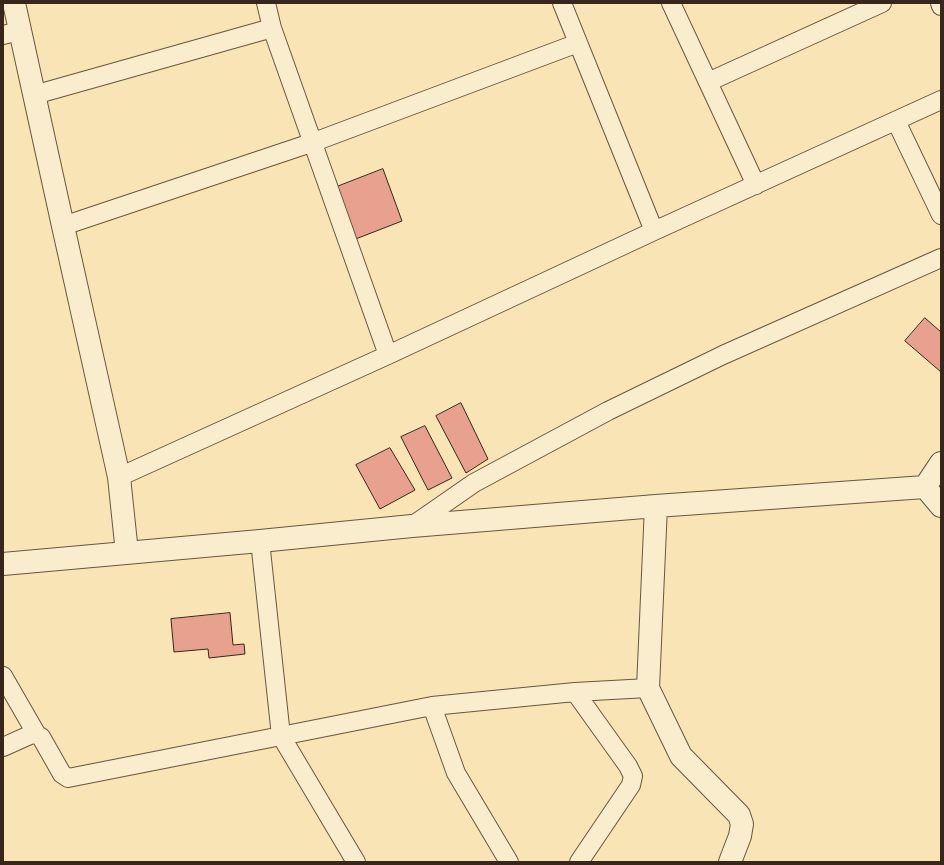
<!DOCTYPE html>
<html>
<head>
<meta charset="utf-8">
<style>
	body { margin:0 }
	#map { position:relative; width:944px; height:865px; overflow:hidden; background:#f8e4b4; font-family:Alegreya,serif }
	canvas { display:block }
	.frame { position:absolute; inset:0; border:4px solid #38261a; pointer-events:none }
</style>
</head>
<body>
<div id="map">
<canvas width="944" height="865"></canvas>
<div class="frame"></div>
</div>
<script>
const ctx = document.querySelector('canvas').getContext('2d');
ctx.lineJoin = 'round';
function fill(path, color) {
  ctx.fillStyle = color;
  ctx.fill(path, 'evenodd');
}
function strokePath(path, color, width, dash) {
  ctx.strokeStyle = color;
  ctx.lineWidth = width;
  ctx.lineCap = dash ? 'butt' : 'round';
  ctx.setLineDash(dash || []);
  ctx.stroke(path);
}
const building = new Path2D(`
	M383,169L402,221L353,240L334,188Z
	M925,318L941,332V372L905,341Z
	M461,403L488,459L466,473L436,416Z
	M425,426L452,478L428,490L401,437Z
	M390,448L415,490L380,509L356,465Z
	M230,613L233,645L244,644L245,654L209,658L208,649L174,652L171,619Z`);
fill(building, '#e8a18e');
strokePath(building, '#38261a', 1);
const minor = new Path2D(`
	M266,3L272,28L388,355
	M562,3L654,231
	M671,3L756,185
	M940,3L941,6
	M3,35L20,31
	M708,82L882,3
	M34,95L272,28
	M896,121L941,215
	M63,226L314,142L578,43
	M119,477L388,355L654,231L941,100
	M412,526L474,483L608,411L723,355L941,258
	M260,541L281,736L432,706L575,692L648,688
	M3,676L37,735
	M575,692L628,766L633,776L631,785L579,862
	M432,706L456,773L509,862
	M3,747L32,734L37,735L41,737L62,774L68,778L281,736L356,862`);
const tertiary = new Path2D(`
	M14,3L63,226L119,477L127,553
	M925,487L941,506
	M656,506L648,688L681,756L739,815L742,824L740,836L730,862
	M3,564L260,541L412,526L656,506L925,487L941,463`);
strokePath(minor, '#685640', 20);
strokePath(tertiary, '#685640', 24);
strokePath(minor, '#faedce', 18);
strokePath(tertiary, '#faedce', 22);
</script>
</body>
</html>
